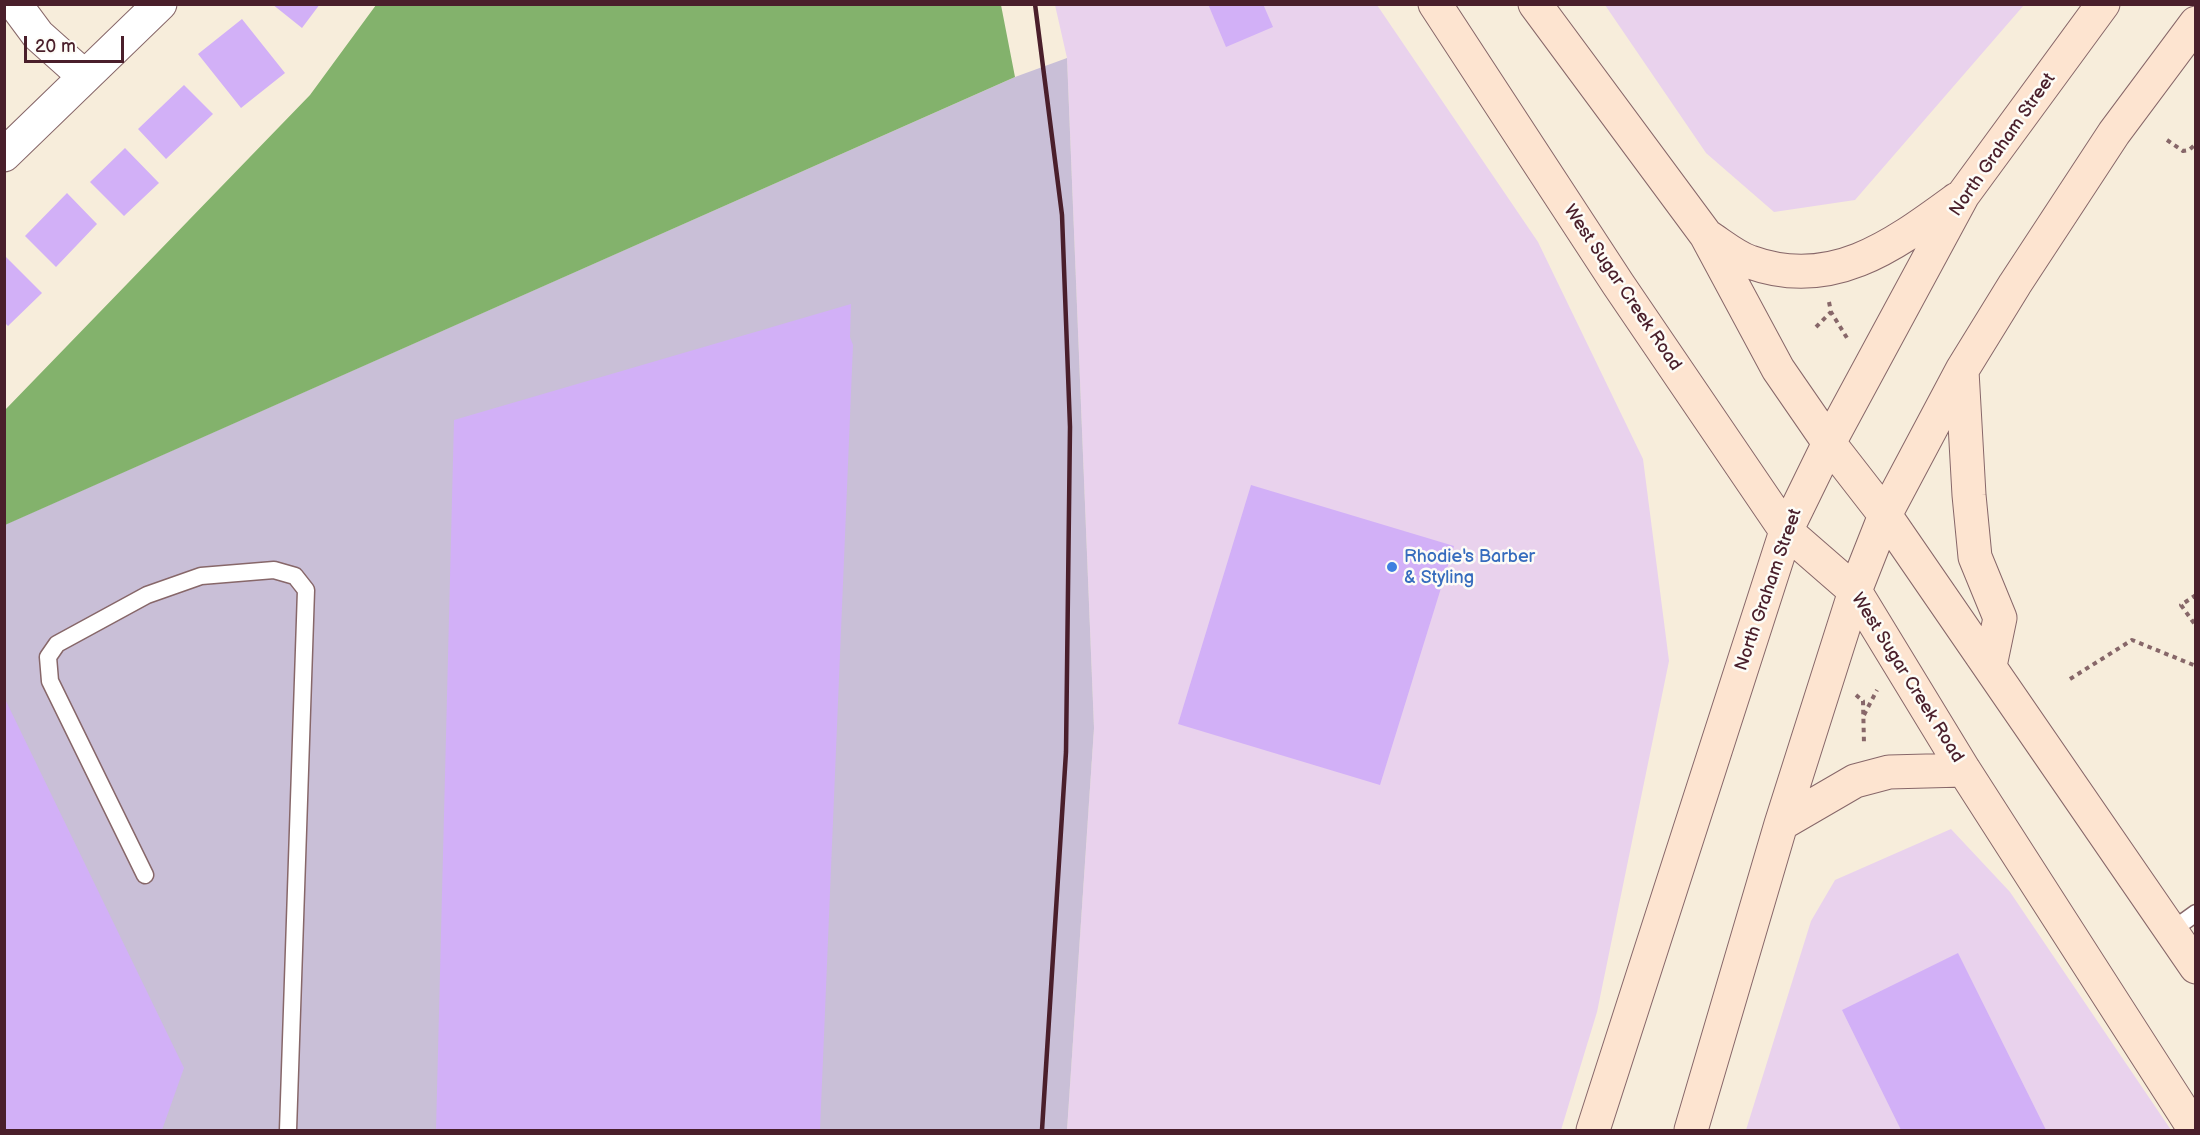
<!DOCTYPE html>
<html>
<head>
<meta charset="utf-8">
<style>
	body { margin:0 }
	#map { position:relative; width:2200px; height:1135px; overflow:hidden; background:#f7eddb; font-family:"Balsamiq Sans",sans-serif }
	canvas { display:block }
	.frame { position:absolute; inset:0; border:6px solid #4a1f2b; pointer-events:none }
	.scale { position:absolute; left:24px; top:36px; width:100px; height:27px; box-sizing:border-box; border:3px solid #4a1f2b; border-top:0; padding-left:8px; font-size:18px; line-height:21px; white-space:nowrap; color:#4a1f2b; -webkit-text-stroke:4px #fdfcf7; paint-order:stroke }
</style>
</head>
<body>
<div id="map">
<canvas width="2200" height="1135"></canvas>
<div class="frame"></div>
<div class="scale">20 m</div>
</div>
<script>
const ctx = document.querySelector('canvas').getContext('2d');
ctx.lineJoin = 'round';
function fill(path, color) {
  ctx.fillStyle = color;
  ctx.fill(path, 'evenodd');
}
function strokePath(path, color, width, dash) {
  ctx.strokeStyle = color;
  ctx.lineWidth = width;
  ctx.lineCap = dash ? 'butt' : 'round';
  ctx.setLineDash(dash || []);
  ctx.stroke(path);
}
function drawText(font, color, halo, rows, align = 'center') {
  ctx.font = font + ' "Balsamiq Sans",sans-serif';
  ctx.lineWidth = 5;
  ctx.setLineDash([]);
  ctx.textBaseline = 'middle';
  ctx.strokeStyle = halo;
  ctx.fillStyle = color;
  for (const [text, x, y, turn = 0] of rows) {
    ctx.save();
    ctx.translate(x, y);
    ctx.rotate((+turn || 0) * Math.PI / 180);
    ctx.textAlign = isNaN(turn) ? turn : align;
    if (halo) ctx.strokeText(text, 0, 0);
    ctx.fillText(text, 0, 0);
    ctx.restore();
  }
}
fill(new Path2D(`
	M1055,5H1377L1538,242L1643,459L1669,661L1597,1012L1561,1130H1067L1094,728L1067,58Z
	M1605,5H2024L1855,200L1774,212L1706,153Z
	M1951,829L2010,892L2171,1130H1746L1811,921L1835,880Z`), '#e9d2ed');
fill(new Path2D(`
	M1067,58L1094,728L1067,1130H5L4,525L1015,77Z`), '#c9bfd7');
fill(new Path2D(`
	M376,5H1001L1015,77L5,525V410L310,95Z`), '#83b26c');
fill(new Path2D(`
	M272,4H320L302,28Z
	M1208,4H1263L1273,27L1226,47Z
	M242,19L285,73L241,108L198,54Z
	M184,85L213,114L166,159L138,129Z
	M125,148L159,183L124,216L90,182Z
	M67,193L97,224L56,267L25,236Z
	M4,255L42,293L8,326L4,322Z
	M851,304L850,337L853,345L820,1130H436L454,420Z
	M1251,485L1454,546L1380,785L1178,724Z
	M4,697L184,1068L162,1130H4Z
	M1958,953L2046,1130H1901L1842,1010Z`), '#d2b0f7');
const service = new Path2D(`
	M145,875L50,681L48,657L57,644L147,595L201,576L274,570L295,576L306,590L288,1130
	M2171,931L2196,913`);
const minor = new Path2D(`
	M15,4L38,35L84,76
	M4,155L160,4`);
const secondary = new Path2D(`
	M1435,4L1618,284L1786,531L1855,591L1964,770L2195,1130
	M1535,4L1706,235L1778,369L1829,443L1885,515L2196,967
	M1707,236C1720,244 1735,257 1750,262C1832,292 1894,245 1957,199
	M1962,371L1969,495L1975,557L2000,618L1990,666
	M1781,824L1855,781L1889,772L1964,770
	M1593,1130L1786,531L1829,443L1963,195L2103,4
	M1691,1130L1781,824L1855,591L1885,515L1962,370L2015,284L2114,133L2196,23`);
strokePath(service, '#876769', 19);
strokePath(minor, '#876769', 35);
strokePath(secondary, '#876769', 35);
strokePath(new Path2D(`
	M2167,140L2183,151L2189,150L2196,144
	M1829,302L1831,312L1847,338
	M1816,327L1831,312
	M2196,595L2181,605L2196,626
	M2070,679L2132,640L2196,666
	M1856,695L1863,701L1864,744
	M1864,715L1877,690`), '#876769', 4, [4.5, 4.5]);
strokePath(service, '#fff', 16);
strokePath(minor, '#fff', 33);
strokePath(secondary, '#fde4d0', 33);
strokePath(new Path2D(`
	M1035,4L1062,215L1070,427L1066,752L1042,1130`), '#4a1f2b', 4.5);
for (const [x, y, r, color] of [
	[1392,567,6,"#3f7fe0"]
]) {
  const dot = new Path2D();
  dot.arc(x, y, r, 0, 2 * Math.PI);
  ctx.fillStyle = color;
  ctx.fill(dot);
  strokePath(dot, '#fdfcf7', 2);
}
drawText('18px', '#4a1f2b', '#fdfcf7', [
	["North Graham Street",2003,145,-55],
	["West Sugar Creek Road",1622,288,56],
	["North Graham Street",1769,590,-71],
	["West Sugar Creek Road",1907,678,58]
]);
drawText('18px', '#366cbe', '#fdfcf7', [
	["Rhodie's Barber",1404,557],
	["& Styling",1404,578]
], 'left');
</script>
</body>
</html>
